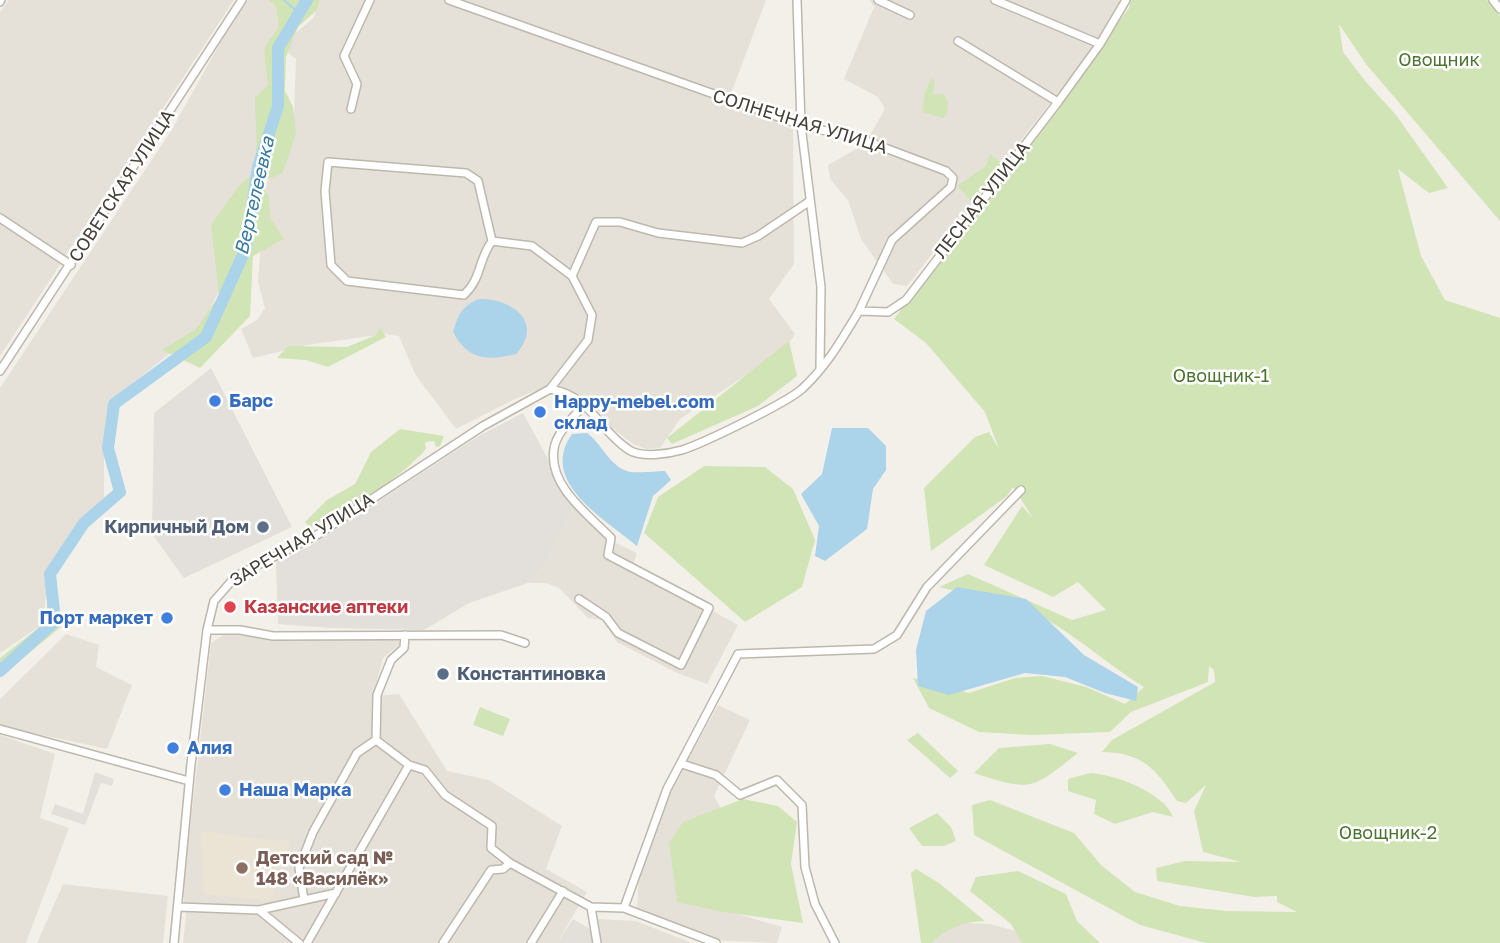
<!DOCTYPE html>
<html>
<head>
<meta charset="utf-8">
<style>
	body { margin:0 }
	canvas { display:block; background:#f3f0e9 }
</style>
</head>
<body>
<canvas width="1500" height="943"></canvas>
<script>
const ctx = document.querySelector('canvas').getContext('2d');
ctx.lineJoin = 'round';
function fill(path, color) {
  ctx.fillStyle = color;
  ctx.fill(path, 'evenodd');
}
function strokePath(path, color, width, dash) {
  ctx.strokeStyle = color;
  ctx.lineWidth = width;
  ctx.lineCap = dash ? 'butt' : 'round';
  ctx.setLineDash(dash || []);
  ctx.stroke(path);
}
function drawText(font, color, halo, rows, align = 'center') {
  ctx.font = font + ' "Golos Text",sans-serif';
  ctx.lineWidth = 5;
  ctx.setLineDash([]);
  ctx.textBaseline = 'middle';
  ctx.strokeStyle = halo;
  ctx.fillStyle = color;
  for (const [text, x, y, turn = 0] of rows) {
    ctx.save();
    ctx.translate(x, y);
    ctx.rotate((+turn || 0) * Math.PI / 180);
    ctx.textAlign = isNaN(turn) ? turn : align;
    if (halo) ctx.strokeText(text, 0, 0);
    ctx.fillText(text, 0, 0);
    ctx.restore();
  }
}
fill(new Path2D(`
	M9,0H234L0,356V12Z
	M248,0H295L269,118L225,276L203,327L109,402L104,450V502L87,517L48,573L43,624L0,653V388L171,131L235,16Z
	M319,0H766L726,107L768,117L793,130L794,264L769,299L795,334L785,349L680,419L660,448L646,449L633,444L611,427L593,405L555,388H542L517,398L456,429L415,374L399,336L385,334L307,345L253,358L241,329L257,320L265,308L258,282L261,241L256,200L293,142L296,59L287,52L290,38L314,17Z
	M870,0H1121L1097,43L907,286L893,284L861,239L848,200L830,179L828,165L865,144L885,109L878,97L844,79L874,7Z
	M574,507L616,543L637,553L632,567L738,625L707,684L677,673L617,642L602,620L588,618L559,588L546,583H528L541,570Z
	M66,634L99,645L96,667L132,685L107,749L0,726V699Z
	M223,635L398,640L400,644L383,658L373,696L399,694L447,771L489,780L562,826L546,869L587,892L557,943H183L186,916L183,890L211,643Z
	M718,705L750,720L714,796L731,827L680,897L782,927L777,943L708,940L637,910L639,874L665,801Z
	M0,735L55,754L40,818L69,828L26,943H0Z
	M63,884L168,896L163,943H37Z
	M598,919L636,921L692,943H600Z
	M924,921L989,924L1063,943H922Z`), '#e6e1d8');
fill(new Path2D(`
	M211,368L292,527L184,578L152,534L154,413Z
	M523,413L574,507L541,570L528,583L469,603L424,630L330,628L278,624L276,562L310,546L477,437Z
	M95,772L114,779L112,786L101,783L85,825L51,814L55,804L83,814Z
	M573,919L592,930L595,943H557Z`), '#e3dfda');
fill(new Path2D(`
	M201,831L274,841L291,839L271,901L204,894Z`), '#ebe3d4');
fill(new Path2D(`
	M268,0H320L317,10L298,27L286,57L285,91L293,107L296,134L283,173L261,182L269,197L270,218L284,239L253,256L250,316L200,368L162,350L196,329L219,296L211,225L239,186L254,173C259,149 255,123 255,98L268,85L264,48L279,27L276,6Z
	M1131,0H1487L1500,16V221L1366,64L1339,24L1343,52L1366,82L1396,115L1448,188L1429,193L1398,169L1421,256L1445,300L1500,318V943H1206L1140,925L974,835L972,805L990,800L1074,833L1102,866L1135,892L1180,906L1227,911L1297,912L1277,902V896L1254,897L1157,881L1156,868L1185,861L1241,862L1203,852L1194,811L1206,785L1186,803L1177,801C1155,768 1143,753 1102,752L1112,740L1215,682L1214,670L1209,666L1208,682L1131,712L1110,732L1032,735L979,732L929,708L913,678L969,693L1015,678L1042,676L1086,687L1125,704L1144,687C1101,661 1061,620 1012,604C989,596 963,593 939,587L968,574L1072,620L1106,610L1078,582L1053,597L984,565L1022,506L1033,518L1013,487L1007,496L931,551L924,488L975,437L989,432L999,449L985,412L926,343L894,319L1129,8Z
	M931,79L935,80L933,95L944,94L948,102L947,114L943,118L922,112L925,92Z
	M990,154L1002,163L973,203L957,186L986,166Z
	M380,327L386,337L328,367L306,360L277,358L288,346L347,347L376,335Z
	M789,341L797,376L758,406L672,444L667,438Z
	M400,429L444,436L440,446L436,447L434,441L425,442L426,449C403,476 344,515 311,528L305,522L327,500L355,484L371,452Z
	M704,466L765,467L793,489L815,540L802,587L745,622L644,533L658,497Z
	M50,574L62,626L0,677V658L46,622Z
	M480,707L510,719L503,736L473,725Z
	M918,733L958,771L950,778L907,740Z
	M1050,744L1078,753C1031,790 1032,792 974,773L999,748Z
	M1090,773C1115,774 1164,793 1173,817L1153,812L1115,824L1094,814L1096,800L1068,791V779Z
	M743,799L778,806L797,822L791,864L803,923L723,912L677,902L669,843L683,822Z
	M937,813L951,827L956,841L944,846H922L909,828Z
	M916,869L939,883L985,921C962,922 949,927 931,943H921L911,873Z
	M1018,871L1066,894L1077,921L1100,943H1022L1011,924L970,891L976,877Z`), '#d1e4b6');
fill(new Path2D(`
	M479,299C512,298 545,323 516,354C487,361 468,360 453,332C458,315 462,306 479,299Z
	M832,428H868L886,446V470L873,489L867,529L825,561L815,556L819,526L801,494L822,474Z
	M587,433C601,443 610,466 627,471C634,474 655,471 665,471L671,480L653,496L637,546C605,519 538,482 572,434Z
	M957,587L1026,599L1084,655L1138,687L1136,701L1105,693L1065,677L1025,673L949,695L918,686L916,650L926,611Z`), '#abd3ea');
strokePath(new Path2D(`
	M284,0L299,13`), '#abd3ea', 2);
strokePath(new Path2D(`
	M0,671L55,621L50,574L84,523L120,492L108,448L114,404L206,337L246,248L258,167L278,106V48L307,0`), '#abd3ea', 12);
const minor = new Path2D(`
	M449,0L801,125L864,140L946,171L953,178L951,187L892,240L859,311
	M797,0L801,125L821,287L820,369
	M878,0L910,15
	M995,0L1100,44
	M1493,0L1500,9
	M0,2L1,0
	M958,41L1058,102
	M351,109L357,84L344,56L370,0
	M328,162L466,173L478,181L492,241C478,260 482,278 464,295L347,281L331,265L325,191Z
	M0,218L71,265
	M572,276L596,222H620L658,233L742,243L758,236L810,201
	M0,371L242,0
	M550,389C593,397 597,429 629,450C642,458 668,454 682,450C704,443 786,403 802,389C827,366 842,339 859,311L888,312L906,300L1058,102L1100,44L1126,0
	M579,599L606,617L618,633L681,665L709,608L608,555L611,538C589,515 548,486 554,449C556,432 575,416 585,404
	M207,630H240L273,636L501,635L525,643
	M0,729L189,781
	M376,740L409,765L425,770L445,795L492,826L491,848L510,863L591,907L624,908L716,943
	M376,740L377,695L391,660L404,648L405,635
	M682,764L716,775L740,795L777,780L802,805L805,867L815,904L835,943
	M304,900L299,868L313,832L357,753L376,740
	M179,907L259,910L299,943
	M591,907L597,943
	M624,908L667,789L738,654L874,649L897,635L927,587L1021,490
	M259,910L336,893
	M174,943L191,764L207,630L214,601L236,576L317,535L483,426L550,389L588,340L592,315L572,276L532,246L492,241
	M307,943L409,765
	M443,943L491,870L503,869L510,863
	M531,943L563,891`);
strokePath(minor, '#beb7ac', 10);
strokePath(minor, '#fff', 7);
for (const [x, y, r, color] of [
	[215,401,7,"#3f7fe0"],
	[540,412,7,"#3f7fe0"],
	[263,527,7,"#5c6f8a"],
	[230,607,7,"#e0444e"],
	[167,618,7,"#3f7fe0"],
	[443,674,7,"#5c6f8a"],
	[173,748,7,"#3f7fe0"],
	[225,790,7,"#3f7fe0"],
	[242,868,7,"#8d6e63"]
]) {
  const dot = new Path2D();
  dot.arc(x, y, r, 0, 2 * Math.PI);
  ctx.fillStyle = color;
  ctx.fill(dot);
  strokePath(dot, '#fff', 2.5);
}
drawText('18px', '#4c7330', '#fff', [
	["Овощник",1439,60],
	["Овощник-1",1221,376],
	["Овощник-2",1388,833]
]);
drawText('18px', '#464038', '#fff', [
	["СОЛНЕЧНАЯ УЛИЦА",800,122,17],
	["СОВЕТСКАЯ УЛИЦА",122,186,-57],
	["ЛЕСНАЯ УЛИЦА",982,200,-52],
	["ЗАРЕЧНАЯ УЛИЦА",302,540,-31]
]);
drawText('bold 18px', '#366cbe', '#fff', [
	["Барс",229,401],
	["Happy-mebel.com",554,402],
	["склад",554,423],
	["Порт маркет",153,618,"right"],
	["Алия",187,748],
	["Наша Марка",239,790]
], 'left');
drawText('bold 18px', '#4e5e75', '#fff', [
	["Кирпичный Дом",249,527],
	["Константиновка",457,674,"left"]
], 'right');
drawText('bold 18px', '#be3a42', '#fff', [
	["Казанские аптеки",244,607]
], 'left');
drawText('bold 18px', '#785e54', '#fff', [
	["Детский сад №",256,858],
	["148 «Василёк»",256,879]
], 'left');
drawText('italic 19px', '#387aa1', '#fff', [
	["Вертелеевка",255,196,-77]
]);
</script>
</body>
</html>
